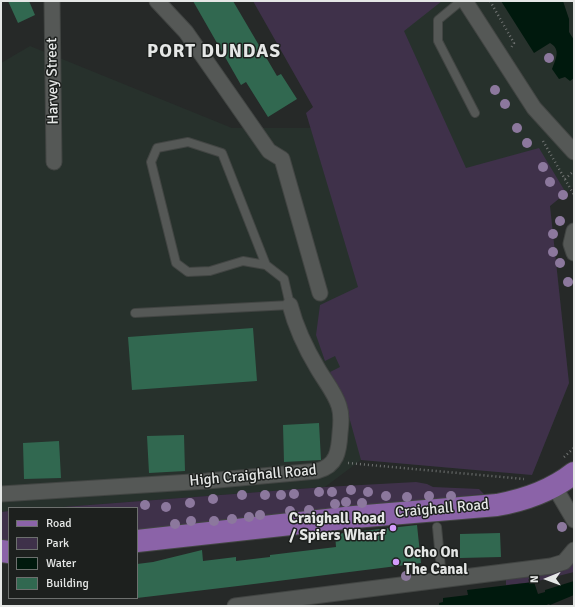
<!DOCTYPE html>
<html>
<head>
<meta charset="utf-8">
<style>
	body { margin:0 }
	#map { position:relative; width:575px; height:607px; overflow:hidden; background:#262928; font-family:Signika,sans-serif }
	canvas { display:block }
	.frame { position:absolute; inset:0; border:2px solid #e5e7e6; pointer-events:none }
	.legend { position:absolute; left:8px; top:507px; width:130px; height:92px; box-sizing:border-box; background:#1d201e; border:1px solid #6d706e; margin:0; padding:5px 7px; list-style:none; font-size:12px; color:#e5e7e6 }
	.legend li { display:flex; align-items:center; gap:8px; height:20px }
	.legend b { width:20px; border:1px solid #6d706e }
	.north { position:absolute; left:527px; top:559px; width:40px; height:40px; -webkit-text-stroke:3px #1d201e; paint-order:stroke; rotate:269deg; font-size:11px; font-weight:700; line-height:16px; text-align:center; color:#e5e7e6 }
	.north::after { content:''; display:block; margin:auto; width:14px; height:18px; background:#e5e7e6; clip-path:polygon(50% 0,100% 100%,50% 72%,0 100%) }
</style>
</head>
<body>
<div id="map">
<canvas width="575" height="607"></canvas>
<div class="frame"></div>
<ul class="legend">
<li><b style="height:5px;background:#8b63a8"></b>Road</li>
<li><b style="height:11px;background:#3f314a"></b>Park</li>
<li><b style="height:11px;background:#00190d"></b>Water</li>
<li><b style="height:11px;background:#316850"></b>Building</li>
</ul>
<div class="north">N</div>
</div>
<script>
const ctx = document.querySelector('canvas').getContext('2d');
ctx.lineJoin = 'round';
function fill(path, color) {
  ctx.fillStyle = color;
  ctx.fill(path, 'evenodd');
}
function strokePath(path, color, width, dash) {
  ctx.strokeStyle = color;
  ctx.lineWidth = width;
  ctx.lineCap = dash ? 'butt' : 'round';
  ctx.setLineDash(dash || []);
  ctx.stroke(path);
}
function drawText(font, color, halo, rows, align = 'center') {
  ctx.font = font + ' Signika,sans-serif';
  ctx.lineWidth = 3;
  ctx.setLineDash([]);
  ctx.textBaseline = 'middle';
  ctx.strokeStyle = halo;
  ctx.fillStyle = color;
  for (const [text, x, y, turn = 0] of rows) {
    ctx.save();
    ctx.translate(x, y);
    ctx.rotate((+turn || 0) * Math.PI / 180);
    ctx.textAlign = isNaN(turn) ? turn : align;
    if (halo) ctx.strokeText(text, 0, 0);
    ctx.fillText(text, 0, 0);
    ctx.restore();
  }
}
fill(new Path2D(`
	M291,1H574V186L550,206L569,383L532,475L361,460L325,487L50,508H9V511L1,512V63L30,46L232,128H360Z`), '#27312c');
fill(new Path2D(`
	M253,1H442L404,31L466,168L539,148L566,193L550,206L569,383L532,475L361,460L343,395L330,372L340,367L335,356L325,361L316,335L320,305L358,287L306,113L313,107Z
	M416,482L427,484L433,487L479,489L484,494L334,509L137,533V508H50L325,487Z
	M9,511V543H1V512Z
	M574,561V572L534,582L506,585V578L544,574Z`), '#3f314a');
fill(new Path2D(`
	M501,1H563L569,19V32L574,40V78L570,81L565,77L559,79L552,69C556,59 561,49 550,43L534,53Z
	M574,581V595L550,605L549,604L544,606H439V603L443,602V598L468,595L467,590L534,582L538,594L545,592V590Z`), '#00190d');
fill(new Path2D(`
	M8,1H29L35,15L18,23Z
	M193,1H233L277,76L281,74L297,99L268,117L246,82L241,85Z
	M253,328L257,381L132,390L128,337Z
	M319,423L321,460L284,462L283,425Z
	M184,435L185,471L149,473L147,436Z
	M59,441L61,478L24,479L23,443Z
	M417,525L421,563L238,586L137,598V564L153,562L202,550L203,561L236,557V561L270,557V555L336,547L335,534Z
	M500,533L501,557L460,558V534Z`), '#316850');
const lane = new Path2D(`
	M461,1L438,20V41L475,113
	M135,313L290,305L284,279L266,265L243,261L210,271L188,272L176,263L151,162L157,148L188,142L222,153L266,265
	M437,527L442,579`);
const street = new Path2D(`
	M52,1L54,162
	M157,1L186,32L269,151L282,159L320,293
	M465,1L534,108L574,152
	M574,231L571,244L574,253
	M554,486L574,520
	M1,494L207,481L317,471C337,466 339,451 340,433C341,424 342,415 339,406C335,393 325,381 318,369C306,349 296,328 290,305
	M235,606L551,566L564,562L574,550`);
const primary = new Path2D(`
	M137,541L354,517L497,505C525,500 551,491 574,473
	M1,551L9,552`);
strokePath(lane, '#424543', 10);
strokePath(street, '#424543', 17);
strokePath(primary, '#424543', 24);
strokePath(new Path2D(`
	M490,1L514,43L511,48
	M543,141L574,195
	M565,179L574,171
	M564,457L574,448
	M348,463L524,479`), '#707372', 2.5, [1, 3]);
strokePath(lane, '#555856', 8);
strokePath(street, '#555856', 15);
strokePath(primary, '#8b63a8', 22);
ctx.fillStyle = '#8c789d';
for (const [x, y] of [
	[549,58],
	[495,90],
	[505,104],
	[517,128],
	[527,143],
	[543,167],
	[550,182],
	[563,195],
	[560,221],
	[553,234],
	[553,252],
	[560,263],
	[568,282],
	[351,490],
	[319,492],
	[332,492],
	[368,492],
	[294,494],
	[242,495],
	[265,495],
	[281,495],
	[386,496],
	[429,496],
	[451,496],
	[407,497],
	[213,499],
	[346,502],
	[190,503],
	[362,503],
	[335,504],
	[145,505],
	[166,507],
	[309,510],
	[290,511],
	[260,515],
	[249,517],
	[232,519],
	[191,521],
	[214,521],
	[175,524],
	[562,527],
	[406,576]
]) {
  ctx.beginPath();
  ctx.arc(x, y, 5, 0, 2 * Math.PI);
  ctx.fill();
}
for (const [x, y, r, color] of [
	[393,528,4,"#d39cfc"],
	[396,562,4,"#d39cfc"]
]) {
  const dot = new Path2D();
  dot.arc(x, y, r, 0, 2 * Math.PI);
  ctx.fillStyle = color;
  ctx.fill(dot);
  strokePath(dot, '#1d201e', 1.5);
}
drawText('15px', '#e5e7e6', '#1d201e', [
	["Harvey Street",53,81,-91],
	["High Craighall Road",253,476,-5],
	["Craighall Road",442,509,-5]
]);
drawText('bold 15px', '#e5e7e6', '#1d201e', [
	["Craighall Road",385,519],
	["/ Spiers Wharf",385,536],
	["Ocho On",404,553,"left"],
	["The Canal",404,570,"left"]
], 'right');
ctx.letterSpacing = '1px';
drawText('bold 19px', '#e5e7e6', '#1d201e', [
	["PORT DUNDAS",214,52]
]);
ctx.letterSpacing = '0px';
</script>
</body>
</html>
